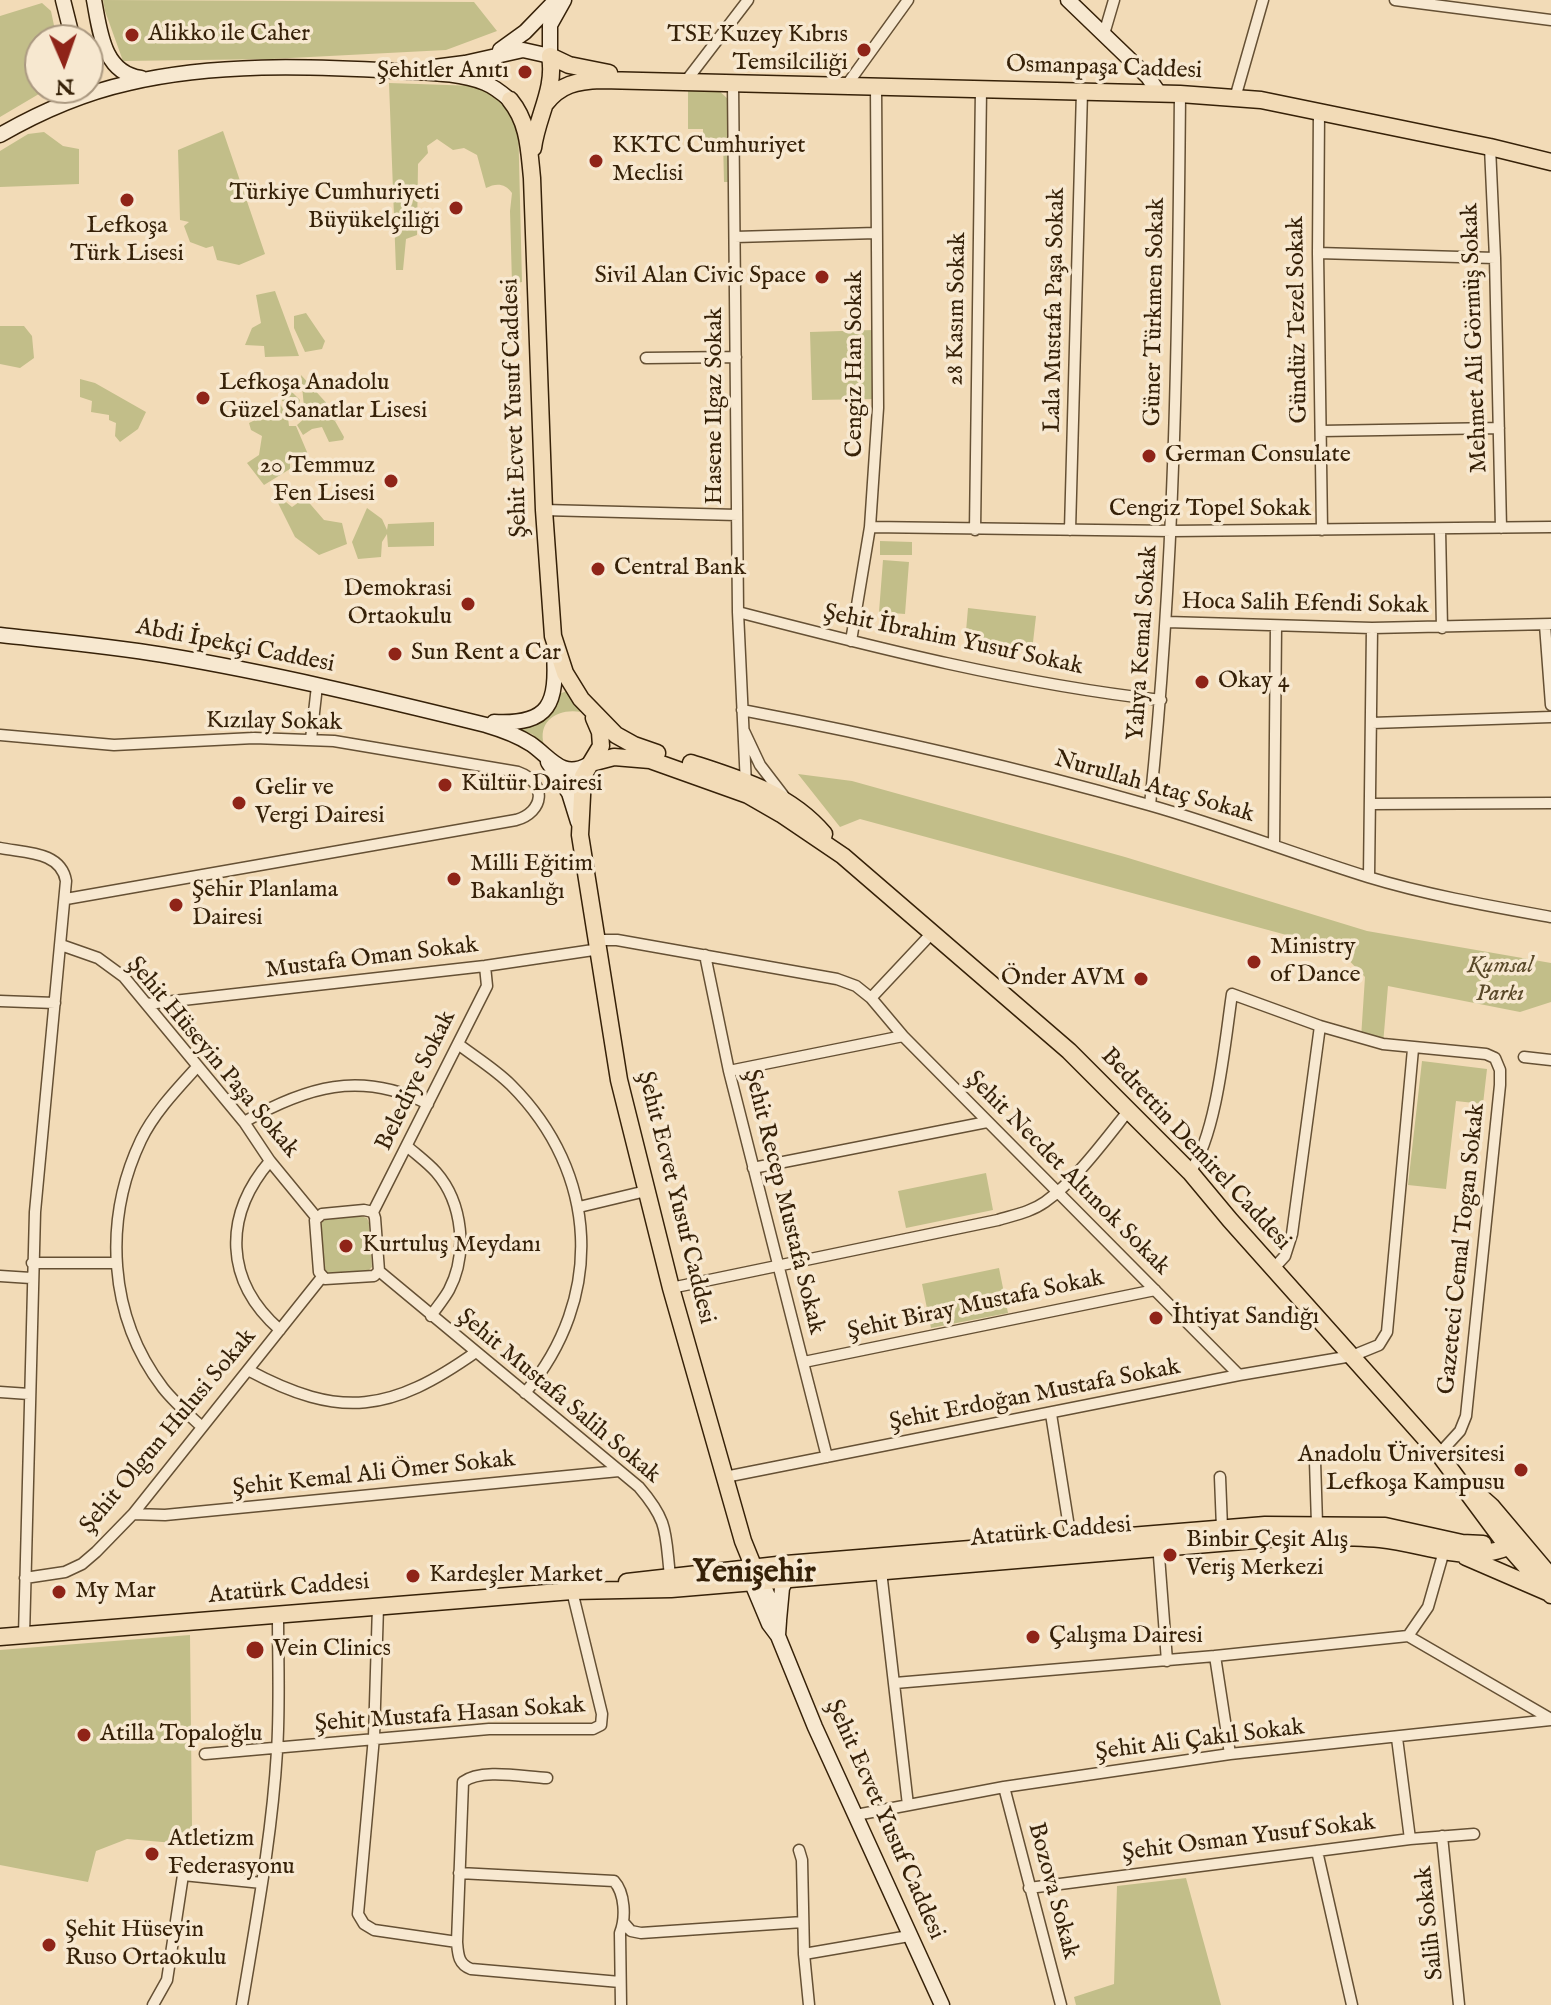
<!DOCTYPE html>
<html>
<head>
<meta charset="utf-8">
<style>
	body { margin:0 }
	#map { position:relative; width:1551px; height:2005px; overflow:hidden; background:#f2dbb7; font-family:"IM FELL English",serif }
	canvas { display:block }
	.north { position:absolute; left:24px; top:24px; width:80px; height:80px; box-sizing:border-box; background:#f7e8d0; border:2px solid #aa9880; border-radius:50%; rotate:178deg; font-size:22px; font-weight:700; line-height:32px; text-align:center; color:#362108 }
	.north::after { content:''; display:block; margin:auto; width:28px; height:36px; background:#8f2418; clip-path:polygon(50% 0,100% 100%,50% 72%,0 100%) }
</style>
</head>
<body>
<div id="map">
<canvas width="1551" height="2005"></canvas>
<div class="north">N</div>
</div>
<script>
const ctx = document.querySelector('canvas').getContext('2d');
ctx.lineJoin = 'round';
function fill(path, color) {
  ctx.fillStyle = color;
  ctx.fill(path, 'evenodd');
}
function strokePath(path, color, width, dash) {
  ctx.strokeStyle = color;
  ctx.lineWidth = width;
  ctx.lineCap = dash ? 'butt' : 'round';
  ctx.setLineDash(dash || []);
  ctx.stroke(path);
}
function drawText(font, color, halo, rows, align = 'center') {
  ctx.font = font + ' "IM FELL English",serif';
  ctx.lineWidth = 7;
  ctx.setLineDash([]);
  ctx.textBaseline = 'middle';
  ctx.strokeStyle = halo;
  ctx.fillStyle = color;
  for (const [text, x, y, turn = 0] of rows) {
    ctx.save();
    ctx.translate(x, y);
    ctx.rotate((+turn || 0) * Math.PI / 180);
    ctx.textAlign = isNaN(turn) ? turn : align;
    if (halo) ctx.strokeText(text, 0, 0);
    ctx.fillText(text, 0, 0);
    ctx.restore();
  }
}
fill(new Path2D(`
	M103,0L474,2L497,31L446,50L271,59L123,61L105,11Z
	M42,3L51,11L57,40H40V88H49L0,117V16Z
	M389,83L476,86L498,96L518,120L522,282L512,284L510,211L512,193C505,183 496,183 486,188L477,155L464,148L453,150L437,139L427,146L428,153L418,164L417,235L406,239L403,270H396Z
	M688,85H713L730,101V182H724L723,140H703V129H688Z
	M223,131L265,254L239,265L217,260L213,246L206,248L190,242L184,226L189,222L180,220L178,150Z
	M44,132L63,146L79,149V184L0,187V151L28,134Z
	M275,291L299,356L265,357L264,346L245,345L252,328L261,323L256,295Z
	M306,313L325,341L322,349L305,352L294,328V316Z
	M0,326H24L32,336L34,358L20,368L0,364Z
	M873,330L875,399L812,400L810,332Z
	M301,375L340,418L335,421L344,437L343,440L329,442L322,427L312,429L303,435L297,425L305,418Z
	M80,379L95,383L146,412L138,429L120,442L115,436L116,423L109,420V415L91,412L92,401L80,397Z
	M290,390L300,400L298,407H285L286,402L282,401L283,393Z
	M280,404L288,418L289,426H296L307,452V457L290,458V469L264,485L247,463L259,455L262,436L251,430L249,423L263,416L265,408Z
	M281,498L292,507L305,498L324,520L342,523L347,544L319,555L295,537L277,501Z
	M367,508L382,519L387,530L388,524L434,522V546L388,547L387,534L382,542L381,557L358,559L352,542Z
	M880,541L912,542V555H880Z
	M883,560L909,562L905,614L879,612Z
	M968,608L1036,616L1032,651L965,643Z
	M567,691L581,712C559,708 537,720 544,745L532,734L505,727C526,721 555,719 559,694Z
	M798,774L852,781L1125,857L1367,931L1551,963V1002L1520,1012L1388,986L1383,1044L1361,1038L1365,977L1338,949L860,819L840,827Z
	M1422,1061L1487,1069L1483,1104L1456,1101L1446,1189L1408,1185Z
	M986,1173L993,1210L906,1228L898,1191Z
	M360,1216L367,1218L369,1223L372,1267L368,1271L328,1273L323,1267L319,1225L325,1220Z
	M999,1268L1008,1313L931,1328L922,1284Z
	M190,1635L192,1826L186,1844L127,1839L96,1851L88,1882L0,1865V1650Z
	M1186,1878L1221,2005H1076L1074,1997L1114,1984L1117,1886Z`), '#c2be89');
const street = new Path2D(`
	M1395,0L1551,20
	M1104,34L1114,0
	M686,81L748,0
	M733,83L738,612L746,785
	M846,86L908,0
	M1235,98L1263,0
	M1319,111L1318,253L1322,530
	M1490,147L1495,258L1501,528
	M735,237L876,233
	M1318,253L1495,258
	M646,358L736,357
	M1321,431L1499,428
	M544,510L737,515
	M870,527L1172,531L1551,527
	M1440,529L1442,628
	M975,530L981,90
	M1070,530L1082,91
	M738,612C877,648 1018,684 1161,700
	M1167,622L1372,628L1551,624
	M1545,625L1551,705
	M851,641L870,527L878,408L876,86
	M742,710C879,736 1015,767 1149,805C1223,826 1294,854 1368,877C1427,895 1490,906 1551,917
	M1372,723L1551,717
	M744,731L760,765L783,795
	M0,735L114,745L254,738L334,741L518,772C548,783 544,812 516,820L66,899
	M311,739L317,686
	M1371,804L1551,803
	M1150,805C1175,569 1178,331 1180,94
	M1274,845L1276,626
	M0,848C25,853 61,851 66,881L35,1212L24,1636
	M1369,877L1372,628
	M599,940H617L837,979L856,986L871,998L903,1036L1239,1375
	M61,945L98,958L124,977L244,1122L270,1161L316,1217
	M705,955L729,1071L827,1457
	M871,998L932,933
	M0,1001L55,1003
	M147,1004L485,966L600,949
	M458,1044C475,1057 495,1069 511,1085C599,1173 605,1298 525,1393
	M1524,1057L1551,1060
	M197,1067C177,1089 154,1113 141,1140C103,1220 108,1316 163,1388C174,1402 189,1415 202,1427
	M729,1071L903,1036
	M244,1122C306,1087 360,1070 428,1104
	M408,1147C417,1155 428,1163 436,1172C463,1203 468,1254 449,1290C444,1299 437,1307 431,1316
	M270,1161C223,1216 224,1281 280,1330
	M753,1168L987,1122
	M1190,1172C1217,1134 1225,1041 1232,994L1320,1026L1383,1044L1486,1054L1495,1058L1500,1070V1085L1466,1416L1460,1431L1439,1454
	M579,1207L646,1191
	M364,1210L373,1212L375,1218L379,1271L374,1276L325,1279L319,1272L315,1220L322,1214Z
	M373,1212L487,986L485,966
	M32,1263H116
	M1274,1268L1285,1256L1292,1234L1320,1026
	M379,1271L639,1487C669,1522 665,1532 670,1576
	M0,1276L31,1278
	M671,1288L998,1220C1014,1215 1031,1212 1045,1202C1076,1180 1105,1140 1129,1110
	M804,1362L1155,1290
	M248,1370C341,1420 391,1412 476,1352
	M0,1392L29,1394
	M1051,1414L1072,1546
	M1315,1461L1317,1524
	M725,1477L1239,1375L1352,1356L1379,1345L1387,1332L1413,1049
	M1220,1477L1222,1528
	M133,1514L165,1515L619,1471
	M1158,1543L1167,1661
	M881,1571L908,1805
	M25,1578L65,1572L82,1564L96,1552L133,1514L322,1277
	M378,1606L374,1737L358,1914L364,1924L374,1930L457,1942
	M1408,1636L1551,1719
	M1408,1636L1428,1607L1444,1551
	M1215,1656L1230,1754
	M895,1683L1215,1656L1408,1636
	M1397,1738L1410,1839
	M205,1754L489,1729H593L601,1725L602,1714L572,1591
	M547,1778C524,1777 481,1768 463,1782L457,1942C458,1954 458,1964 471,1969L620,1982
	M1004,1787L1061,2005
	M856,1815L1004,1787L1230,1754L1551,1720
	M1442,1836L1459,2005
	M799,1850L802,1860L804,1954L809,2005
	M1317,1851L1352,2005
	M459,1873L614,1881C625,1893 626,1918 620,1933L621,2005
	M1029,1888L1410,1839L1474,1834
	M624,1923L631,1931L641,1933L803,1922
	M804,1954L909,1936
	M153,2005L167,1980L183,1875L262,1883
	M242,2005C256,1920 272,1836 277,1751C280,1706 278,1661 278,1616`);
const secondary = new Path2D(`
	M63,0L73,40
	M94,0C100,31 103,73 141,78
	M1068,0L1148,77L1159,93
	M500,50L525,32L556,0
	M434,67L465,63L523,50L550,56V25L564,0
	M0,135C40,112 84,93 129,83C215,63 308,66 395,71C424,73 458,72 485,83C495,87 502,93 510,100
	M0,635C55,641 110,646 164,655C272,673 380,699 486,725C503,730 517,735 531,744C551,758 562,779 588,765
	M494,722C551,725 557,703 554,652
	M548,762L569,793L578,822
	M761,1580L779,1621L778,1635
	M751,1581L769,1624L778,1636L815,1727L942,2005
	M779,1620L782,1588L787,1578`);
const primary = new Path2D(`
	M550,56L569,65L609,73
	M510,100C529,123 529,150 532,178L544,510L553,636L565,673L581,699L616,735L634,745L657,753
	M545,104C560,84 577,81 601,80L1180,94L1261,100L1490,147L1551,162
	M533,148C537,116 556,89 550,56
	M594,718L600,732L601,746L583,776L580,835L619,1080L671,1288L743,1541L756,1573
	M591,763L614,757L650,760L748,795L781,814L843,856L1069,1051L1190,1172L1230,1220L1439,1454L1502,1539L1551,1595
	M691,763C740,779 789,793 824,834
	M1473,1490L1491,1506L1551,1577
	M1466,1557L1547,1592
	M627,1582L786,1564L1265,1525L1385,1526L1462,1543L1483,1544
	M0,1637L572,1591L671,1589L1291,1537C1321,1537 1351,1536 1380,1539C1430,1544 1471,1569 1520,1541`);
strokePath(street, '#655034', 13);
strokePath(secondary, '#362108', 17);
strokePath(primary, '#362108', 19);
strokePath(street, '#f7e8d0', 10);
strokePath(secondary, '#f7e8d0', 14);
strokePath(primary, '#f2dbb7', 16);
for (const [x, y, r, color] of [
	[132,35,8,"#8f2418"],
	[864,50,8,"#8f2418"],
	[525,72,8,"#8f2418"],
	[596,161,8,"#8f2418"],
	[127,200,8,"#8f2418"],
	[456,208,8,"#8f2418"],
	[822,277,8,"#8f2418"],
	[203,398,8,"#8f2418"],
	[1149,456,8,"#8f2418"],
	[391,481,8,"#8f2418"],
	[598,569,8,"#8f2418"],
	[468,604,8,"#8f2418"],
	[395,654,8,"#8f2418"],
	[1202,682,8,"#8f2418"],
	[445,785,8,"#8f2418"],
	[239,803,8,"#8f2418"],
	[454,879,8,"#8f2418"],
	[176,905,8,"#8f2418"],
	[1254,962,8,"#8f2418"],
	[1141,979,8,"#8f2418"],
	[346,1246,8,"#8f2418"],
	[1156,1318,8,"#8f2418"],
	[1521,1470,8,"#8f2418"],
	[1170,1555,8,"#8f2418"],
	[413,1576,8,"#8f2418"],
	[59,1592,8,"#8f2418"],
	[1033,1637,8,"#8f2418"],
	[255,1650,10,"#8f2418"],
	[84,1735,8,"#8f2418"],
	[152,1854,8,"#8f2418"],
	[49,1945,8,"#8f2418"]
]) {
  const dot = new Path2D();
  dot.arc(x, y, r, 0, 2 * Math.PI);
  ctx.fillStyle = color;
  ctx.fill(dot);
  strokePath(dot, '#f7e8d0', 3);
}
drawText('24px', '#362108', '#f7e8d0', [
	["Alikko ile Caher",148,35],
	["TSE Kuzey Kıbrıs",848,36,"right"],
	["Temsilciliği",848,64,"right"],
	["Şehitler Anıtı",509,72,"right"],
	["KKTC Cumhuriyet",612,147],
	["Meclisi",612,175],
	["Türkiye Cumhuriyeti",440,194,"right"],
	["Büyükelçiliği",440,222,"right"],
	["Lefkoşa",127,227,"center"],
	["Türk Lisesi",127,255,"center"],
	["Sivil Alan Civic Space",806,277,"right"],
	["Lefkoşa Anadolu",219,384],
	["Güzel Sanatlar Lisesi",219,412],
	["German Consulate",1165,456],
	["20 Temmuz",375,467,"right"],
	["Fen Lisesi",375,495,"right"],
	["Central Bank",614,569],
	["Demokrasi",452,590,"right"],
	["Ortaokulu",452,618,"right"],
	["Sun Rent a Car",411,654],
	["Okay 4",1218,682],
	["Kültür Dairesi",461,785],
	["Gelir ve",255,789],
	["Vergi Dairesi",255,817],
	["Milli Eğitim",470,865],
	["Bakanlığı",470,893],
	["Şehir Planlama",192,891],
	["Dairesi",192,919],
	["Ministry",1270,948],
	["of Dance",1270,976],
	["Önder AVM",1125,979,"right"],
	["Kurtuluş Meydanı",362,1246],
	["İhtiyat Sandığı",1172,1318],
	["Anadolu Üniversitesi",1505,1456,"right"],
	["Lefkoşa Kampusu",1505,1484,"right"],
	["Binbir Çeşit Alış",1186,1541],
	["Veriş Merkezi",1186,1569],
	["Kardeşler Market",429,1576],
	["My Mar",75,1592],
	["Çalışma Dairesi",1049,1637],
	["Vein Clinics",273,1650],
	["Atilla Topaloğlu",100,1735],
	["Atletizm",168,1840],
	["Federasyonu",168,1868],
	["Şehit Hüseyin",65,1931],
	["Ruso Ortaokulu",65,1959]
], 'left');
drawText('24px', '#362108', '#f7e8d0', [
	["Osmanpaşa Caddesi",1104,69,2],
	["28 Kasım Sokak",958,309,-89],
	["Lala Mustafa Paşa Sokak",1056,310,-89],
	["Güner Türkmen Sokak",1156,312,-89],
	["Gündüz Tezel Sokak",1299,320,-91],
	["Mehmet Ali Görmüş Sokak",1476,338,-92],
	["Cengiz Han Sokak",856,364,-90],
	["Hasene Ilgaz Sokak",716,406,-90],
	["Şehit Ecvet Yusuf Caddesi",516,408,-92],
	["Cengiz Topel Sokak",1210,510],
	["Hoca Salih Efendi Sokak",1305,605,1],
	["Şehit İbrahim Yusuf Sokak",953,641,12],
	["Yahya Kemal Sokak",1144,643,-86],
	["Abdi İpekçi Caddesi",235,647,11],
	["Kızılay Sokak",274,723,1],
	["Nurullah Ataç Sokak",1154,788,16],
	["Mustafa Oman Sokak",372,959,-7],
	["Şehit Hüseyin Paşa Sokak",212,1058,50],
	["Belediye Sokak",417,1081,-64],
	["Bedrettin Demirel Caddesi",1195,1150,47],
	["Şehit Necdet Altınok Sokak",1067,1174,45],
	["Şehit Ecvet Yusuf Caddesi",675,1198,76],
	["Şehit Recep Mustafa Sokak",783,1202,76],
	["Gazeteci Cemal Togan Sokak",1463,1249,-84],
	["Şehit Biray Mustafa Sokak",976,1306,-12],
	["Şehit Erdoğan Mustafa Sokak",1035,1396,-11],
	["Şehit Mustafa Salih Sokak",558,1397,40],
	["Şehit Olgun Hulusi Sokak",169,1432,-50],
	["Şehit Kemal Ali Ömer Sokak",374,1475,-6],
	["Atatürk Caddesi",1051,1533,-5],
	["Atatürk Caddesi",289,1590,-5],
	["Şehit Mustafa Hasan Sokak",450,1716,-4],
	["Şehit Ali Çakıl Sokak",1200,1741,-7],
	["Şehit Ecvet Yusuf Caddesi",884,1820,66],
	["Şehit Osman Yusuf Sokak",1249,1839,-7],
	["Bozova Sokak",1052,1891,75],
	["Salih Sokak",1431,1923,-96]
]);
drawText('italic 24px', '#594828', '#f7e8d0', [
	["Kumsal",1500,967],
	["Parkı",1500,995]
]);
drawText('bold 32px', '#362108', '#f7e8d0', [
	["Yenişehir",754,1574]
]);
</script>
</body>
</html>
